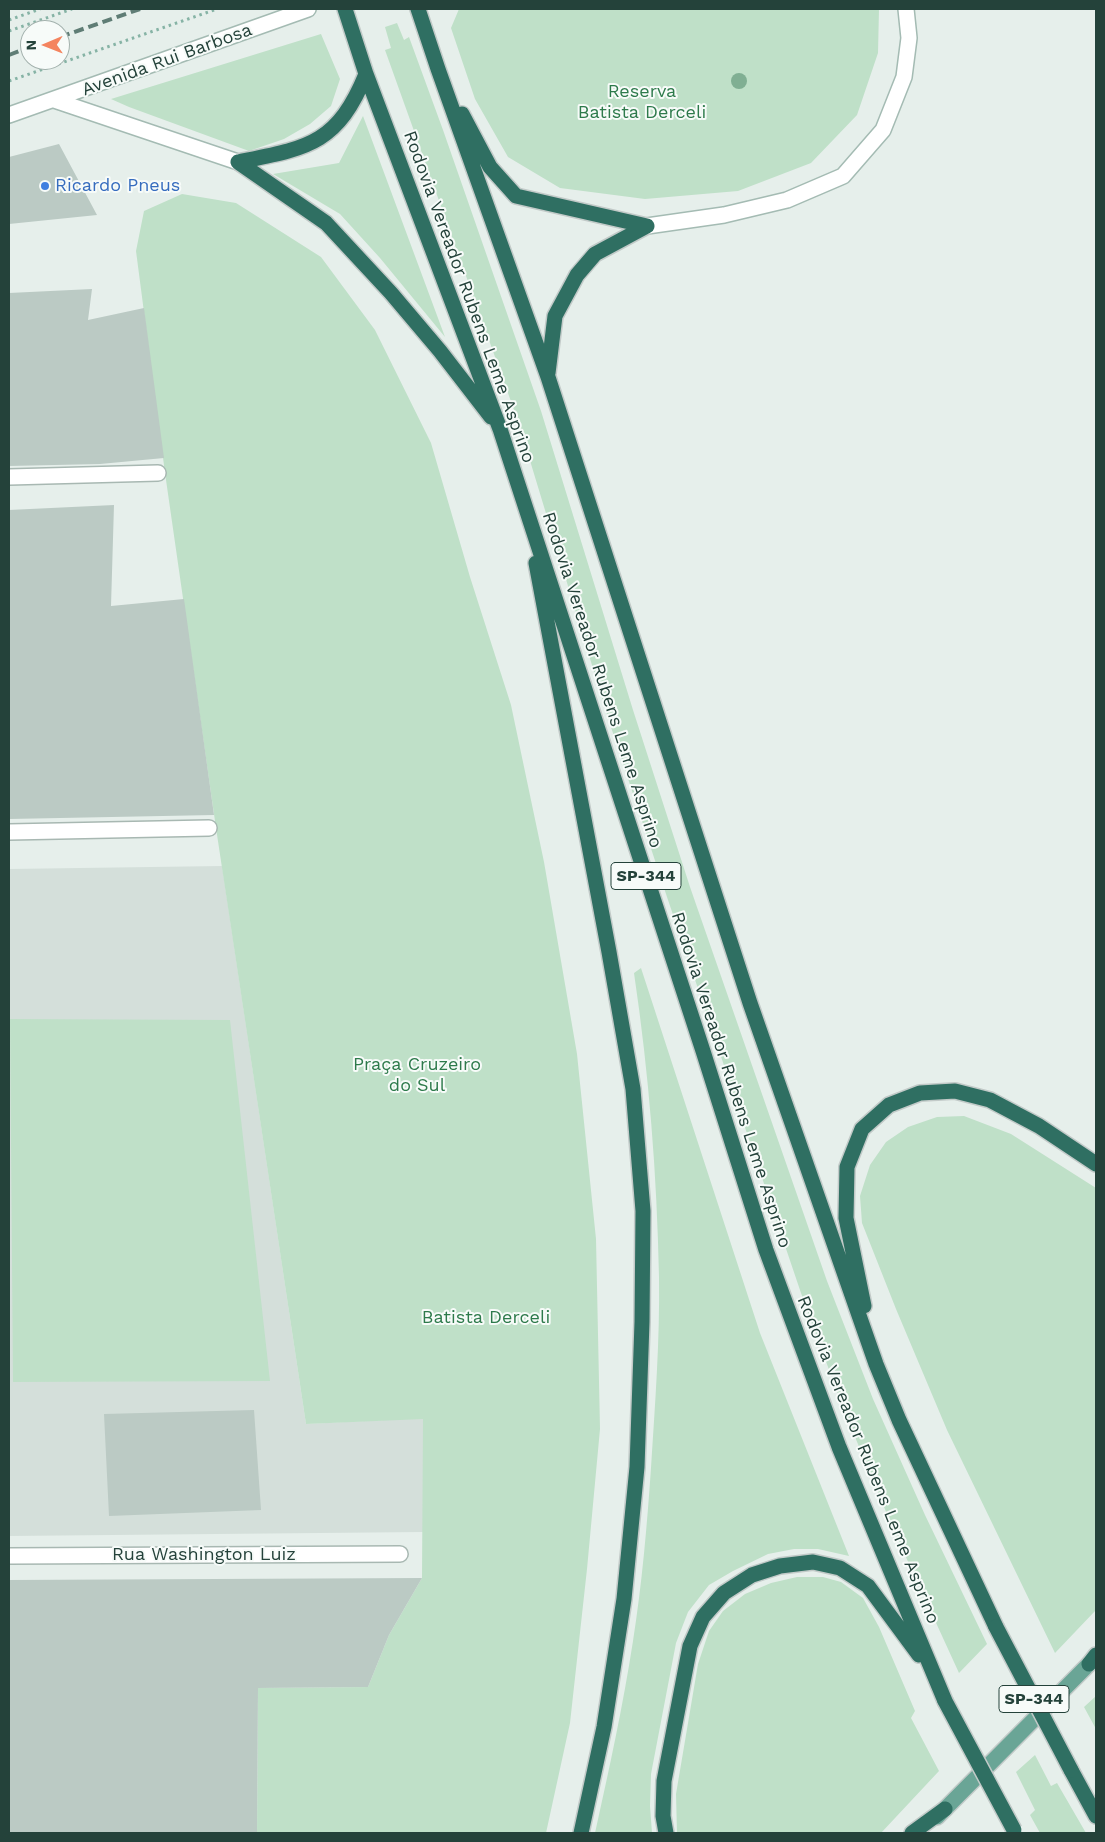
<!DOCTYPE html>
<html>
<head>
<meta charset="utf-8">
<style>
	body { margin:0 }
	#map { position:relative; width:1105px; height:1842px; overflow:hidden; background:#e6efeb; font-family:"Work Sans",sans-serif }
	canvas { display:block }
	.frame { position:absolute; inset:0; border:10px solid #24423a; pointer-events:none }
	.north { position:absolute; left:20px; top:20px; width:50px; height:50px; box-sizing:border-box; background:#f7fbf9; border:1px solid #a3b1ad; border-radius:50%; rotate:269deg; font-size:14px; font-weight:700; line-height:20px; text-align:center; color:#24423a }
	.north::after { content:''; display:block; margin:auto; width:18px; height:22px; background:#f4845f; clip-path:polygon(50% 0,100% 100%,50% 72%,0 100%) }
</style>
</head>
<body>
<div id="map">
<canvas width="1105" height="1842"></canvas>
<div class="frame"></div>
<div class="north">N</div>
</div>
<script>
const ctx = document.querySelector('canvas').getContext('2d');
ctx.lineJoin = 'round';
function fill(path, color) {
  ctx.fillStyle = color;
  ctx.fill(path, 'evenodd');
}
function strokePath(path, color, width, dash) {
  ctx.strokeStyle = color;
  ctx.lineWidth = width;
  ctx.lineCap = dash ? 'butt' : 'round';
  ctx.setLineDash(dash || []);
  ctx.stroke(path);
}
function drawText(font, color, halo, rows, align = 'center') {
  ctx.font = font + ' "Work Sans",sans-serif';
  ctx.lineWidth = 4;
  ctx.setLineDash([]);
  ctx.textBaseline = 'middle';
  ctx.strokeStyle = halo;
  ctx.fillStyle = color;
  for (const [text, x, y, turn = 0] of rows) {
    ctx.save();
    ctx.translate(x, y);
    ctx.rotate((+turn || 0) * Math.PI / 180);
    ctx.textAlign = isNaN(turn) ? turn : align;
    if (halo) ctx.strokeText(text, 0, 0);
    ctx.fillText(text, 0, 0);
    ctx.restore();
  }
}
fill(new Path2D(`
	M222,866L306,1424L423,1418V1532L9,1536V869Z`), '#d4dfda');
fill(new Path2D(`
	M459,9H879L878,53L857,115L811,163L738,191L645,199L560,188L508,157L475,99L451,28Z
	M397,23L404,40L409,37L443,130L541,411L633,710L690,887L827,1281L873,1399L925,1515L987,1644L959,1673L894,1531L843,1408L801,1293L667,897L608,718L518,421L385,50L391,48L385,27Z
	M321,34L340,79L331,106L310,124L284,139L249,151L129,107L111,99Z
	M363,116L445,337L380,258L340,214L273,174L339,163Z
	M182,194L236,203L321,257L375,330L431,443L470,577L511,705L544,862L577,1054L596,1239L600,1429L587,1569L570,1723L546,1833H257L258,1688L368,1687L389,1635L422,1578L423,1419L306,1424L216,828L165,473L136,251L144,211Z
	M641,968L760,1333L849,1556L818,1549H794L768,1554L733,1571L709,1585L688,1612L676,1643L651,1774L650,1806L652,1833H595C609,1770 623,1706 633,1641C642,1584 647,1526 651,1468C655,1405 660,1340 659,1277C657,1175 649,1074 634,973Z
	M10,1019L230,1020L270,1381L13,1382Z
	M964,1116L1011,1134L1096,1188V1610L1055,1653L947,1430L896,1309L862,1223L860,1196L870,1165L886,1142L908,1127L937,1117Z
	M797,1577H823L841,1582L863,1598L879,1627L915,1711L911,1718L939,1771L881,1833H677L676,1794L698,1664L709,1631L723,1611L745,1594L771,1583Z
	M1096,1696V1729L1084,1707Z
	M1035,1755L1051,1786L1057,1783L1086,1833H1040L1030,1815L1035,1810L1016,1772Z`), '#bfe0c8');
fill(new Path2D(`
	M59,144L97,215L9,224V157Z
	M92,289L88,320L144,308L164,458L100,464L9,466V293Z
	M114,505L111,606L184,599L214,815L9,819V510Z
	M254,1410L261,1510L109,1516L104,1414Z
	M422,1578L389,1635L368,1687L258,1688L257,1833H9V1580Z`), '#bbcac4');
const street = new Path2D(`
	M9,477L158,473
	M9,832L209,828
	M9,1556L400,1554`);
const secondary = new Path2D(`
	M54,100L238,162
	M9,115L308,9
	M647,226L724,215L787,200L843,176L883,130L904,77L909,38L906,9`);
const primary = new Path2D(`
	M937,1817L1089,1664`);
const highway = new Path2D(`
	M345,9L366,74L500,429L703,1051L766,1250L839,1447L945,1701
	M418,9L438,69L548,377L750,1003L876,1364L899,1420L996,1627
	M462,114L490,167L516,196L647,226
	M238,162L326,223L391,293L440,351L491,417
	M238,162C307,148 337,145 366,74
	M548,373L555,316L577,275L595,254L647,226
	M536,563L609,952L633,1089L643,1211L642,1322L637,1467L624,1599L604,1727L581,1833
	M864,1306L846,1218L847,1167L862,1129L889,1105L920,1093L955,1091L990,1100L1039,1126L1096,1164
	M1089,1664L1096,1655
	M1071,1770L1096,1816
	M666,1833L663,1816L664,1781L690,1646L703,1617L724,1593L752,1575L780,1566L813,1562L840,1568L868,1586L919,1655
	M912,1833L945,1809`);
strokePath(street, '#a8b8b2', 18);
strokePath(secondary, '#a4bbb3', 18);
strokePath(primary, '#c2cac8', 18);
strokePath(highway, '#c2cac8', 18);
strokePath(new Path2D(`
	M9,20L40,9
	M9,31L72,9
	M9,81L217,9`), '#86b3a5', 3, [2.5, 4]);
strokePath(street, '#fff', 15);
strokePath(secondary, '#fff', 15);
strokePath(primary, '#6aa596', 15);
strokePath(highway, '#2f6f62', 15);
strokePath(new Path2D(`
	M60,37L140,9
	M9,55L30,47`), '#5f7d75', 4, [10, 5]);
const highwayBridge = new Path2D(`
	M996,1627L1071,1770
	M945,1701L1014,1830`);
strokePath(highwayBridge, '#c2cac8', 18, []);
strokePath(highwayBridge, '#2f6f62', 15);
ctx.fillStyle = '#80af93';
for (const [x, y] of [
	[739,81]
]) {
  ctx.beginPath();
  ctx.arc(x, y, 8, 0, 2 * Math.PI);
  ctx.fill();
}
for (const [x, y, r, color] of [
	[45,186,5,"#3f7fe0"]
]) {
  const dot = new Path2D();
  dot.arc(x, y, r, 0, 2 * Math.PI);
  ctx.fillStyle = color;
  ctx.fill(dot);
  strokePath(dot, '#f7fbf9', 2);
}
for (const [x, y, w] of [
	[646,876,70],
	[1034,1699,70]
]) {
  const box = new Path2D();
  box.roundRect(x - w / 2, y - 13.5, w, 27, 4);
  ctx.fillStyle = '#f7fbf9';
  ctx.fill(box);
  strokePath(box, '#24423a', 1);
}
drawText('bold 16px', '#24423a', null, [
	["SP-344",646,876],
	["SP-344",1034,1699]
]);
drawText('18px', '#24423a', '#f7fbf9', [
	["Avenida Rui Barbosa",167,60,-20],
	["Rodovia Vereador Rubens Leme Asprino",469,297,70],
	["Rodovia Vereador Rubens Leme Asprino",602,680,72],
	["Rodovia Vereador Rubens Leme Asprino",731,1080,72],
	["Rodovia Vereador Rubens Leme Asprino",868,1460,68],
	["Rua Washington Luiz",204,1555]
]);
drawText('18px', '#2d7a4b', '#f7fbf9', [
	["Reserva",642,92],
	["Batista Derceli",642,113],
	["Praça Cruzeiro",417,1065],
	["do Sul",417,1086],
	["Batista Derceli",486,1318]
]);
drawText('18px', '#366cbe', '#f7fbf9', [
	["Ricardo Pneus",55,186]
], 'left');
</script>
</body>
</html>
